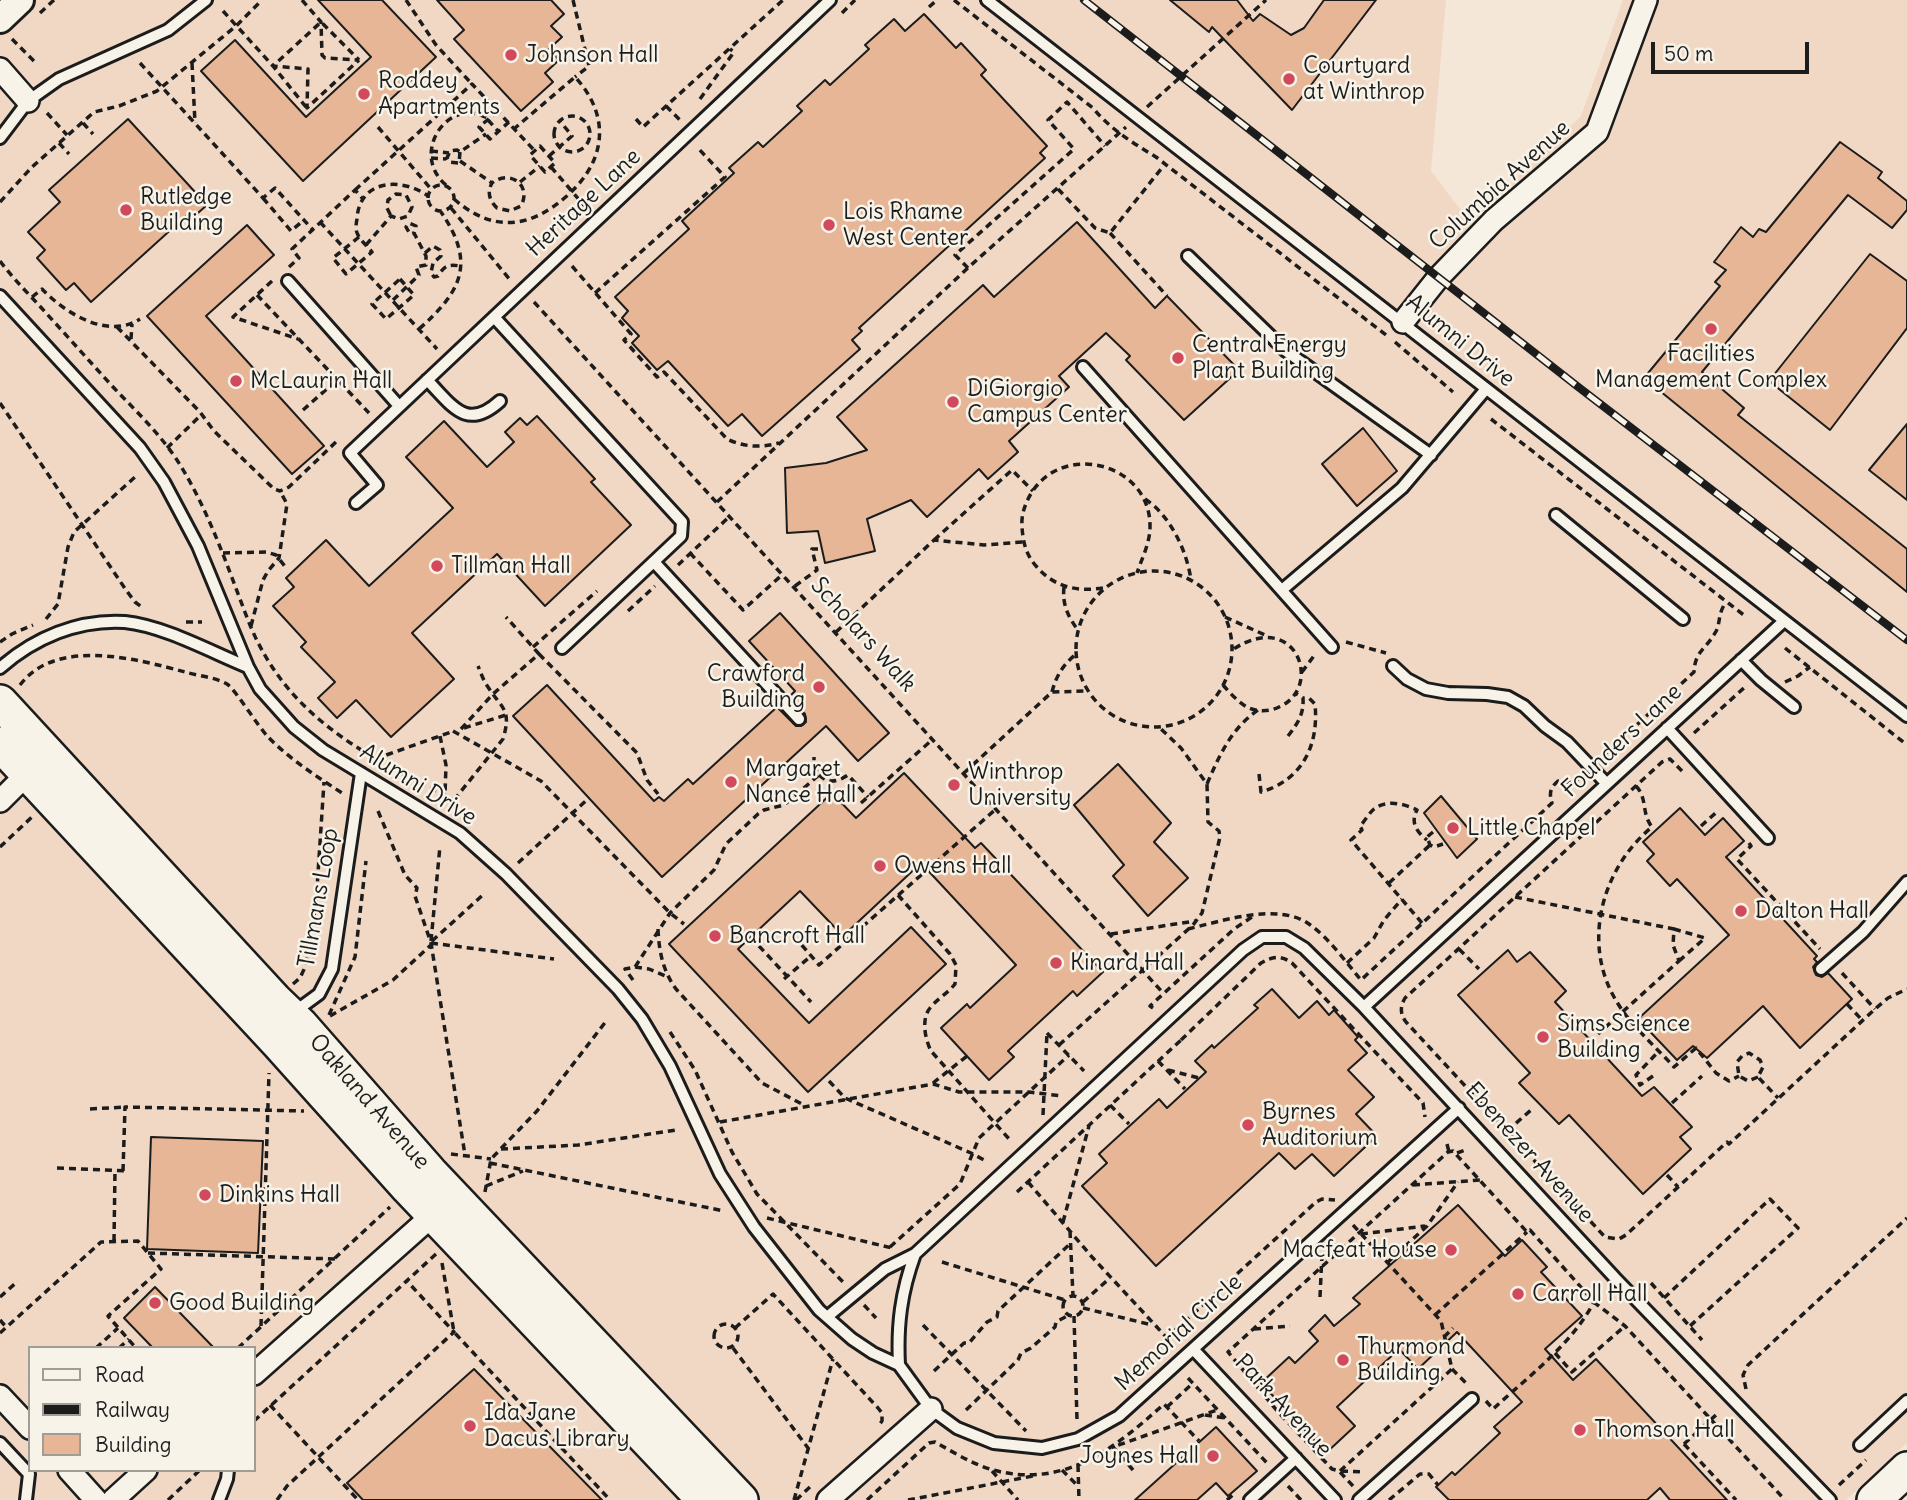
<!DOCTYPE html>
<html>
<head>
<meta charset="utf-8">
<style>
	body { margin:0 }
	#map { position:relative; width:1907px; height:1500px; overflow:hidden; background:#f4e7d8; font-family:Delius,sans-serif }
	canvas { display:block }
	.legend { position:absolute; left:28px; top:1346px; width:228px; height:126px; box-sizing:border-box; background:#f7f3e8; border:2px solid #9f9d96; margin:0; padding:9px 12px; list-style:none; font-size:21px; color:#1c1c1c }
	.legend li { display:flex; align-items:center; gap:14px; height:35px }
	.legend b { width:35px; border:2px solid #9f9d96 }
	.scale { position:absolute; left:1651px; top:42px; width:158px; height:32px; box-sizing:border-box; border:4px solid #1c1c1c; border-top:0; padding-left:9px; font-size:21px; line-height:24px; white-space:nowrap; color:#1c1c1c; -webkit-text-stroke:5px #f7f3e8; paint-order:stroke }
</style>
</head>
<body>
<div id="map">
<canvas width="1907" height="1500"></canvas>
<ul class="legend">
<li><b style="height:9px;background:#f7f3e8"></b>Road</li>
<li><b style="height:9px;background:#1c1c1c"></b>Railway</li>
<li><b style="height:19px;background:#e6b697"></b>Building</li>
</ul>
<div class="scale">50 m</div>
</div>
<script>
const ctx = document.querySelector('canvas').getContext('2d');
ctx.lineJoin = 'round';
function fill(path, color) {
  ctx.fillStyle = color;
  ctx.fill(path, 'evenodd');
}
function strokePath(path, color, width, dash) {
  ctx.strokeStyle = color;
  ctx.lineWidth = width;
  ctx.lineCap = dash ? 'butt' : 'round';
  ctx.setLineDash(dash || []);
  ctx.stroke(path);
}
function drawText(font, color, halo, rows, align = 'center') {
  ctx.font = font + ' Delius,sans-serif';
  ctx.lineWidth = 5;
  ctx.setLineDash([]);
  ctx.textBaseline = 'middle';
  ctx.strokeStyle = halo;
  ctx.fillStyle = color;
  for (const [text, x, y, turn = 0] of rows) {
    ctx.save();
    ctx.translate(x, y);
    ctx.rotate((+turn || 0) * Math.PI / 180);
    ctx.textAlign = isNaN(turn) ? turn : align;
    if (halo) ctx.strokeText(text, 0, 0);
    ctx.fillText(text, 0, 0);
    ctx.restore();
  }
}
fill(new Path2D(`
	M20,0H1446L1431,171L1470,222L1581,116L1623,0H1907V1443L1846,1500H0V18ZM30,1348H254V1470H30Z`), '#f0d8c4');
const building = new Path2D(`
	M318,0H382L436,57L303,181L201,71L235,40L306,117L371,57Z
	M437,0H551L564,14L551,26L562,37L549,49L559,60L545,73L553,82L521,111L454,39L464,30Z
	M1170,0H1237L1253,21L1260,14L1291,35L1304,28L1324,0H1376L1292,110L1212,27L1209,32Z
	M924,14L956,48L961,43L986,70L981,75L1047,146L1040,153L1045,158L859,328L862,331L852,340L860,349L762,436L742,414L728,426L668,361L657,370L632,343L639,336L622,318L628,311L615,297L689,229L682,221L734,173L729,168L758,142L763,147L802,111L797,106L825,80L830,85L869,49L865,45L894,19L905,31Z
	M128,119L207,205L190,220L186,216L91,302L74,283L66,290L37,258L45,250L28,232L60,202L49,190Z
	M1840,142L1882,172L1878,178L1907,201V210L1892,228L1848,195L1702,372L1744,408L1738,415L1907,549V592L1644,378L1720,286L1715,282L1726,270L1714,262L1741,227L1753,237L1759,229L1766,232Z
	M1077,222L1155,308L1167,296L1239,370L1184,420L1126,360L1130,356L1106,333L1059,376L1069,387L1009,441L1018,452L988,479L979,469L927,517L911,500L867,519L875,551L825,563L818,531L787,533L785,468L826,463L867,450L837,417L983,285L994,297Z
	M247,225L274,255L206,316L324,446L292,474L147,316Z
	M1870,254L1907,281V328L1830,430L1769,381Z
	M537,416L595,479L591,482L631,525L545,606L497,554L412,633L454,679L391,737L356,700L337,718L318,698L335,682L301,647L306,642L273,606L294,587L286,578L326,540L369,586L453,508L406,457L444,421L487,467L514,442L505,432L520,418L527,425Z
	M1907,424V500L1869,470Z
	M1363,428L1397,471L1357,506L1322,464Z
	M780,613L889,733L858,761L826,726L662,877L513,716L547,685L654,801L659,797L664,801L688,779L693,784L777,707L796,726H801L806,722L805,714L789,697L795,691L749,641Z
	M1118,764L1171,823L1154,842L1188,878L1148,916L1113,876L1124,865L1074,805Z
	M904,773L975,848L981,843L1103,972L1077,996L1073,991L1008,1051L1014,1057L989,1080L941,1028L967,1004L970,1008L1016,965L921,863L843,936L800,891L738,949L809,1023L911,927L946,964L808,1092L669,944L832,793L856,818Z
	M1441,796L1477,839L1457,858L1424,813Z
	M1680,808L1705,835L1723,818L1744,841L1726,857L1817,956L1814,959L1817,962L1813,967L1816,975L1822,977L1828,973L1852,999L1800,1048L1763,1006L1707,1058L1693,1046L1677,1060L1638,1019L1729,935L1677,879L1670,886L1647,861L1654,854L1643,842Z
	M1508,950L1517,962L1530,952L1566,991L1555,1002L1642,1096L1654,1087L1692,1127L1680,1137L1691,1149L1643,1194L1569,1115L1559,1124L1519,1083L1530,1073L1458,995Z
	M1272,989L1299,1018L1317,1001L1329,1015L1334,1010L1358,1037L1355,1040L1367,1053L1348,1070L1374,1097L1356,1114L1377,1136L1334,1176L1312,1154L1295,1169L1279,1153L1156,1266L1082,1186L1107,1163L1099,1154L1159,1099L1167,1108L1206,1072L1195,1061L1212,1045L1214,1048L1258,1008L1254,1005Z
	M151,1137L263,1141L258,1253L147,1249Z
	M1458,1205L1505,1256L1522,1240L1547,1267L1541,1272L1582,1316L1545,1349L1573,1380L1596,1359L1727,1500H1670L1660,1488L1647,1500H1449L1436,1487L1452,1472L1455,1475L1500,1433L1494,1427L1522,1402L1457,1332L1418,1369L1399,1349L1337,1407L1355,1426L1326,1453L1261,1383L1289,1357L1295,1363L1318,1341L1309,1331L1325,1315L1334,1326L1360,1304L1353,1298Z
	M155,1287L214,1348H153L124,1318Z
	M474,1369L602,1500H363L347,1483Z
	M1216,1427L1257,1471L1228,1496L1216,1483L1197,1500H1135Z`);
fill(building, '#e6b697');
strokePath(building, '#1c1c1c', 2);
const service = new Path2D(`
	M987,0L1907,716
	M0,138L28,101L59,79L168,30L206,0
	M1188,256L1286,351L1431,455
	M288,281L399,406
	M0,296L140,448L164,482L198,546L248,667L260,689L294,727L323,750L460,833L506,874L618,989L642,1019L670,1066L720,1174L754,1227L819,1310L852,1339L873,1353L899,1365L931,1409L957,1428L994,1443L1042,1448L1078,1439L1119,1416L1459,1108
	M494,317L682,522L681,536L562,648
	M1083,367L1332,647
	M427,380C452,405 466,432 500,401
	M356,503L377,485L350,453L830,0
	M1556,515L1683,619
	M654,562L799,719
	M1283,589L1402,488L1486,389
	M1741,660L1761,680L1794,707
	M1393,666L1407,679L1426,689L1448,693L1487,694L1508,697L1524,706L1545,726L1567,742L1607,784
	M0,668C34,638 78,619 125,622C164,626 211,652 248,667
	M1667,728L1768,838
	M1821,969L1863,932L1907,882
	M1364,1007L1784,621
	M293,1013L319,994L332,969L361,773
	M827,1317L885,1269L915,1254
	M1193,1349L1335,1500
	M899,1365C897,1325 901,1292 915,1254L1243,950L1262,937H1286L1304,948L1364,1007L1615,1278L1830,1500
	M0,1443L29,1474L26,1500
	M1860,1445L1907,1401
	M219,1500L227,1479L228,1470
	M1250,1500L1296,1458
	M1359,1500L1472,1399`);
const minor = new Path2D(`
	M0,69L28,101
	M1403,322L1438,278L1494,220L1597,132L1646,0
	M0,801L36,765
	M254,1374L442,1207
	M0,1396L30,1428
	M69,1470L96,1500
	M113,1500L146,1470
	M828,1500L931,1409`);
const tertiary = new Path2D(`
	M0,19L20,0`);
const primary = new Path2D(`
	M0,702L275,1000L301,1025L430,1172L741,1500
	M0,744L278,1043L408,1188L704,1500
	M1874,1500L1907,1469`);
strokePath(service, '#1c1c1c', 16);
strokePath(minor, '#1c1c1c', 26);
strokePath(tertiary, '#1c1c1c', 32);
strokePath(primary, '#1c1c1c', 38);
strokePath(new Path2D(`
	M302,0L321,22L322,55L325,58L357,60
	M406,0L436,45L471,83
	M573,0L589,66L575,77
	M954,0L1093,108C1110,129 1133,143 1156,157L1386,335
	M929,7L937,0
	M223,11L273,66L308,69L307,108L359,60
	M40,13L54,0
	M842,13L855,0
	M12,39L36,63
	M140,63L263,198L275,188L312,229
	M192,63L195,123
	M700,99L734,52L730,49
	M666,106L681,121
	M306,107L273,66L321,22L359,60
	M1147,107L1266,0
	M498,111L479,127L490,139L509,122
	M47,113L67,135
	M554 134a18 18 0 1 1 36 0a18 18 0 1 1-36 0Z
	M636,119L643,127L783,0
	M488,120L498,131
	M83,123L93,134
	M378,127L431,189
	M59,143L69,154
	M540,146L555,163L545,172L530,155Z
	M431,151L449,153
	M460,152L459,163L449,162L447,158L450,151L457,150L460,152L486,134
	M549,156L572,136L560,121
	M431,158L446,159
	M460,161L492,183C487,192 489,200 497,208L510,211L521,206C532,185 510,169 492,183
	M551,167L588,210
	M520,182L540,166
	M428 198a13 13 0 1 1 26 0a13 13 0 1 1-26 0Z
	M446,185C409,154 448,94 489,119
	M1058,189L1095,228L1110,233L1165,164
	M355,190L472,84L535,151
	M263,198L291,231L304,220
	M454,199C494,234 532,228 569,194C606,160 611,116 575,77L515,128
	M0,202L32,167L94,112L119,106L157,91L236,26L262,0
	M451,208L511,281
	M320,222L437,349
	M1110,233L1167,296
	M359,237L333,258L346,274L372,252C367,246 361,241 358,235C355,230 356,224 357,219C359,179 402,177 428,196
	M366,245L391,216L399,219L408,216L412,207L406,195L396,194L388,200L387,208L391,216
	M425,253L433,246L440,250L441,256L433,263L431,273L434,277L438,276C444,266 448,264 460,266
	M0,261C14,280 31,296 46,313C69,338 91,363 114,388C136,411 159,433 177,460C209,510 227,566 248,620C286,718 367,756 454,800
	M572,266L631,334L624,340L657,377L664,372L727,439C743,447 761,448 779,443
	M289,267L299,258L292,249L355,190L363,199
	M968,268L955,255L1074,149L1048,120L1067,102L1105,146
	M400,279L414,295L386,319L372,304Z
	M272,281L233,317L298,339
	M595,293L725,177L697,147
	M257,295L369,413
	M32,297L42,289C65,313 108,340 140,319
	M393,300L419,275L416,267L426,265V256L414,233L416,226L409,223L406,227L410,234L414,233
	M534,302L1164,994
	M117,327L200,412L214,431L274,489L280,491L289,487L337,441
	M419,329C462,291 476,263 441,212
	M131,339L132,324
	M1395,342L1453,392
	M0,403L126,590L135,602L143,608
	M303,410L337,380
	M1491,419L1745,616
	M167,448L201,415
	M1145,499C1170,515 1187,551 1191,580
	M717,502L970,266L1126,127
	M934,540L1012,470L1033,491
	M223,553L266,552L276,555L287,569
	M690,553L743,610L783,574
	M678,565L730,516
	M1076 649a78 78 0 1 1 156 0a78 78 0 1 1-156 0Z
	M795,586L817,570L812,549H818
	M1064,587C1062,604 1068,617 1078,630
	M1103,588C1076,592 1054,587 1036,566C1026,555 1023,542 1022,527C1021,515 1025,503 1032,492C1065,441 1151,464 1150,527C1150,543 1142,558 1137,573
	M628,611L655,586
	M1225,617L1265,635
	M46,619L58,604L68,547L74,532L135,477
	M186,622H202
	M251,626L263,580L268,571L279,558L287,504L280,491
	M836,632L934,540L984,545L1023,542
	M0,642L12,634L33,625
	M1346,642L1386,653
	M533,647L597,591
	M1785,648L1907,745
	M539,654L637,753L647,780L658,794
	M1302,672L1316,653
	M1785,682L1798,676L1810,667
	M20,685C56,637 137,659 185,672C198,676 215,677 227,684C235,689 259,728 269,738C291,760 316,776 342,793
	M1223,685C1230,693 1238,702 1247,707C1257,712 1269,712 1279,707C1324,688 1297,607 1232,650
	M1052,692C1056,676 1063,665 1075,655
	M464,728L506,715
	M461,729L493,694L539,654L506,617
	M453,731L541,781L670,913L684,924
	M1694,733L1745,687
	M440,736L446,765L445,795
	M1288,736C1298,723 1304,714 1303,698L1295,693
	M1602,757L1694,672C1695,651 1706,649 1715,633C1721,624 1717,615 1726,602
	M375,759L454,731
	M1682,771L1670,759L1662,762L1405,998C1400,1007 1400,1014 1406,1022L1605,1237L1619,1239L1626,1235L1727,1142L1729,1144L1875,1009L1888,998L1907,989
	M964,773L1052,692L1087,691
	M1259,774L1261,792C1302,780 1319,746 1315,704L1309,698H1303
	M819,775C829,784 837,782 848,775L868,797
	M1207,784C1220,754 1231,729 1258,710
	M1636,786C1648,799 1641,813 1652,827C1603,867 1582,940 1614,997C1628,1023 1654,1045 1674,1067L1696,1048L1716,1073L1729,1081L1739,1076
	M454,800L503,739C512,709 502,709 488,687C483,680 481,673 478,666
	M861,803L933,739
	M378,811L405,875L417,888L415,896L431,943L465,1155
	M1701,826L1719,810
	M1433,832L1427,837L1430,845L1434,847L1443,844
	M1749,843L1751,846L1737,859L1820,949
	M0,847L32,817
	M518,863L589,798
	M1389,883L1430,845
	M898,895L950,954L956,965L955,984C948,993 937,999 930,1008C921,1019 925,1039 931,1051L1010,1140
	M1515,897L1674,929L1673,945L1679,961L1598,1034
	M1422,923L1351,840L1362,830L1360,826C1365,821 1369,813 1374,809C1387,799 1405,804 1417,810C1410,823 1417,832 1427,840
	M658,929C659,952 663,971 676,989L762,1083L802,1104
	M816,929L800,943L819,965L996,809
	M1188,929C1222,921 1278,902 1309,924C1329,938 1345,961 1361,980L1552,803C1549,793 1550,788 1558,781L1574,783L1581,776
	M1674,929L1705,938L1679,961
	M1111,934L1195,921
	M431,941L440,846
	M432,941L485,893
	M431,943L554,959
	M759,946L811,1002
	M1459,949L1479,969
	M1347,963L1374,938L1384,920L1402,899
	M635,967L649,969L668,977
	M1842,973L1875,1009
	M784,979L811,956
	M633,980L625,969L635,967L670,913L714,870L726,844L758,814L764,810L784,805L819,775L814,765V757
	M293,984L300,978L306,965L316,904L324,782
	M1847,1004L1863,1021
	M1153,1008L1150,1006L1234,929L1252,917
	M329,1015L355,957L366,861
	M330,1016L393,980L431,945
	M670,1032L695,1070L732,1152L757,1194L845,1284
	M1047,1033L1084,1071
	M1181,1040L1261,963C1273,956 1281,955 1292,963L1423,1103L1425,1117
	M1059,1045L1193,925L1202,913L1220,837L1219,831L1208,822L1207,784L1181,748L1159,727
	M1158,1061L1185,1089
	M1168,1070L1199,1078
	M1653,1076L1640,1085L1636,1075L1659,1051
	M1758,1077L1748,1081L1739,1076L1737,1062L1742,1056L1749,1053L1760,1060L1763,1067L1758,1077L1778,1098
	M829,1081L845,1098L971,1153L986,1161
	M933,1083L967,1056
	M1672,1103L1702,1076
	M1110,1105L1129,1124
	M90,1109L125,1107
	M1043,1115L1047,1033
	M720,1122L933,1084L959,1092H1029L1062,1096
	M1507,1131L1531,1110
	M1447,1144L1449,1152
	M501,1149L578,1145L676,1130
	M1457,1153L1468,1149
	M451,1154L491,1159
	M490,1163L724,1211
	M57,1168L128,1171
	M123,1171L125,1107L304,1111
	M1667,1175L1678,1187
	M1028,1182L1092,1257L1167,1338
	M1413,1185L1481,1180
	M486,1186L523,1171
	M485,1192L491,1159L537,1111L607,1020
	M1017,1192L1181,1040L1179,1038
	M767,1218L892,1248
	M1063,1222L1089,1126
	M1070,1231L1073,1296
	M1361,1234L1425,1226
	M114,1241L115,1170
	M890,1247L960,1184L979,1138L1069,1055
	M148,1253L335,1259
	M942,1262L1065,1300
	M442,1263L454,1332L610,1500
	M1387,1263L1427,1226L1458,1182
	M1651,1283L1702,1340
	M1063 1306a10 10 0 1 1 20 0a10 10 0 1 1-20 0Z
	M0,1297L18,1281
	M1320,1297L1322,1254
	M1664,1298L1770,1199L1798,1228L1690,1326
	M1083,1302L1110,1278
	M864,1305L876,1318
	M1083,1308L1152,1325
	M1435,1315L1527,1232
	M1074,1316L1077,1420
	M0,1320L7,1328
	M714 1336a12 12 0 1 1 24 0a12 12 0 1 1-24 0Z
	M923,1325L1026,1431
	M261,1326L269,1073
	M735,1328L773,1294L878,1408L882,1413V1421L878,1426
	M1254,1329L1290,1326
	M0,1333L101,1242L138,1241L161,1269L108,1316L136,1348
	M1444,1337L1453,1328
	M1162,1347L1160,1344L1316,1202L1322,1199L1335,1200
	M96,1348L118,1328
	M119,1348L129,1339
	M238,1348L390,1207
	M733,1348L808,1448
	M1555,1353L1572,1372L1625,1326
	M1452,1369L1467,1384
	M934,1371L964,1343H969L987,1322L997,1317L998,1311L1071,1243
	M1188,1378L1267,1463
	M29,1382L30,1383
	M1746,1389L1743,1375L1748,1365L1907,1218
	M1486,1401L1493,1409C1529,1376 1571,1345 1594,1302
	M270,1405L358,1500
	M1167,1407L1193,1383
	M966,1410L1018,1360L1021,1353L1031,1348L1055,1327L1056,1322L1069,1315
	M1205,1415L1225,1418
	M254,1421L436,1254
	M1684,1444L1736,1500
	M1684,1444L1716,1415
	M1078,1465L1079,1500
	M1062,1470L1078,1486
	M1133,1470L1113,1447L1217,1410
	M992,1471L1018,1500
	M1340,1471L1452,1369L1441,1321L1353,1225
	M1341,1471L1365,1472
	M1839,1485L1866,1460
	M1288,1486L1301,1500
	M1353,1486L1339,1471L1332,1469L1279,1413L1228,1352L1448,1152L1453,1151L1527,1232L1530,1230L1595,1303L1625,1326L1785,1500
	M168,1500L200,1470
	M277,1500L287,1486L454,1332L406,1280
	M794,1500L833,1359
	M796,1500L810,1487
	M867,1500L929,1443L935,1442C953,1452 972,1464 993,1470C1064,1489 1114,1449 1164,1404L1199,1441
	M908,1500L1033,1476
	M1227,1500L1236,1492
	M1389,1500L1420,1474H1429L1438,1485`), '#1c1c1c', 3.5, [7, 5]);
strokePath(service, '#f7f3e8', 10);
strokePath(minor, '#f7f3e8', 21);
strokePath(tertiary, '#f7f3e8', 26);
strokePath(primary, '#f7f3e8', 33);
const rail = new Path2D(`
	M1084,0L1577,386L1907,640`);
strokePath(rail, '#1c1c1c', 8);
strokePath(rail, '#f7f3e8', 5, [16]);
for (const [x, y, r, color] of [
	[511,55,7,"#d1495b"],
	[1289,79,7,"#d1495b"],
	[364,94,7,"#d1495b"],
	[126,210,7,"#d1495b"],
	[829,225,7,"#d1495b"],
	[1711,329,7,"#d1495b"],
	[1178,358,7,"#d1495b"],
	[236,381,7,"#d1495b"],
	[953,402,7,"#d1495b"],
	[437,566,7,"#d1495b"],
	[819,687,7,"#d1495b"],
	[731,782,7,"#d1495b"],
	[954,785,7,"#d1495b"],
	[1453,828,7,"#d1495b"],
	[880,866,7,"#d1495b"],
	[1741,911,7,"#d1495b"],
	[715,936,7,"#d1495b"],
	[1056,963,7,"#d1495b"],
	[1543,1037,7,"#d1495b"],
	[1248,1125,7,"#d1495b"],
	[205,1195,7,"#d1495b"],
	[1451,1250,7,"#d1495b"],
	[1518,1294,7,"#d1495b"],
	[155,1303,7,"#d1495b"],
	[1343,1360,7,"#d1495b"],
	[470,1426,7,"#d1495b"],
	[1580,1430,7,"#d1495b"],
	[1213,1456,7,"#d1495b"]
]) {
  const dot = new Path2D();
  dot.arc(x, y, r, 0, 2 * Math.PI);
  ctx.fillStyle = color;
  ctx.fill(dot);
  strokePath(dot, '#f7f3e8', 2.5);
}
drawText('23px', '#1c1c1c', '#f7f3e8', [
	["Johnson Hall",525,55],
	["Courtyard",1303,66],
	["at Winthrop",1303,92],
	["Roddey",378,81],
	["Apartments",378,107],
	["Rutledge",140,197],
	["Building",140,223],
	["Lois Rhame",843,212],
	["West Center",843,238],
	["Central Energy",1192,345],
	["Plant Building",1192,371],
	["Facilities",1711,354,"center"],
	["Management Complex",1711,380,"center"],
	["McLaurin Hall",250,381],
	["DiGiorgio",967,389],
	["Campus Center",967,415],
	["Tillman Hall",451,566],
	["Crawford",805,674,"right"],
	["Building",805,700,"right"],
	["Margaret",745,769],
	["Nance Hall",745,795],
	["Winthrop",968,772],
	["University",968,798],
	["Little Chapel",1467,828],
	["Owens Hall",894,866],
	["Dalton Hall",1755,911],
	["Bancroft Hall",729,936],
	["Kinard Hall",1070,963],
	["Sims Science",1557,1024],
	["Building",1557,1050],
	["Byrnes",1262,1112],
	["Auditorium",1262,1138],
	["Dinkins Hall",219,1195],
	["Macfeat House",1437,1250,"right"],
	["Carroll Hall",1532,1294],
	["Good Building",169,1303],
	["Thurmond",1357,1347],
	["Building",1357,1373],
	["Ida Jane",484,1413],
	["Dacus Library",484,1439],
	["Thomson Hall",1594,1430],
	["Joynes Hall",1199,1456,"right"]
], 'left');
drawText('23px', '#1c1c1c', '#f7f3e8', [
	["Columbia Avenue",1500,185,-42],
	["Heritage Lane",584,203,-43],
	["Alumni Drive",1460,341,39],
	["Scholars Walk",863,635,48],
	["Founders Lane",1622,741,-43],
	["Alumni Drive",418,785,32],
	["Tillmans Loop",319,898,-80],
	["Oakland Avenue",369,1102,49],
	["Ebenezer Avenue",1529,1153,48],
	["Memorial Circle",1179,1333,-42],
	["Park Avenue",1283,1406,47]
]);
</script>
</body>
</html>
